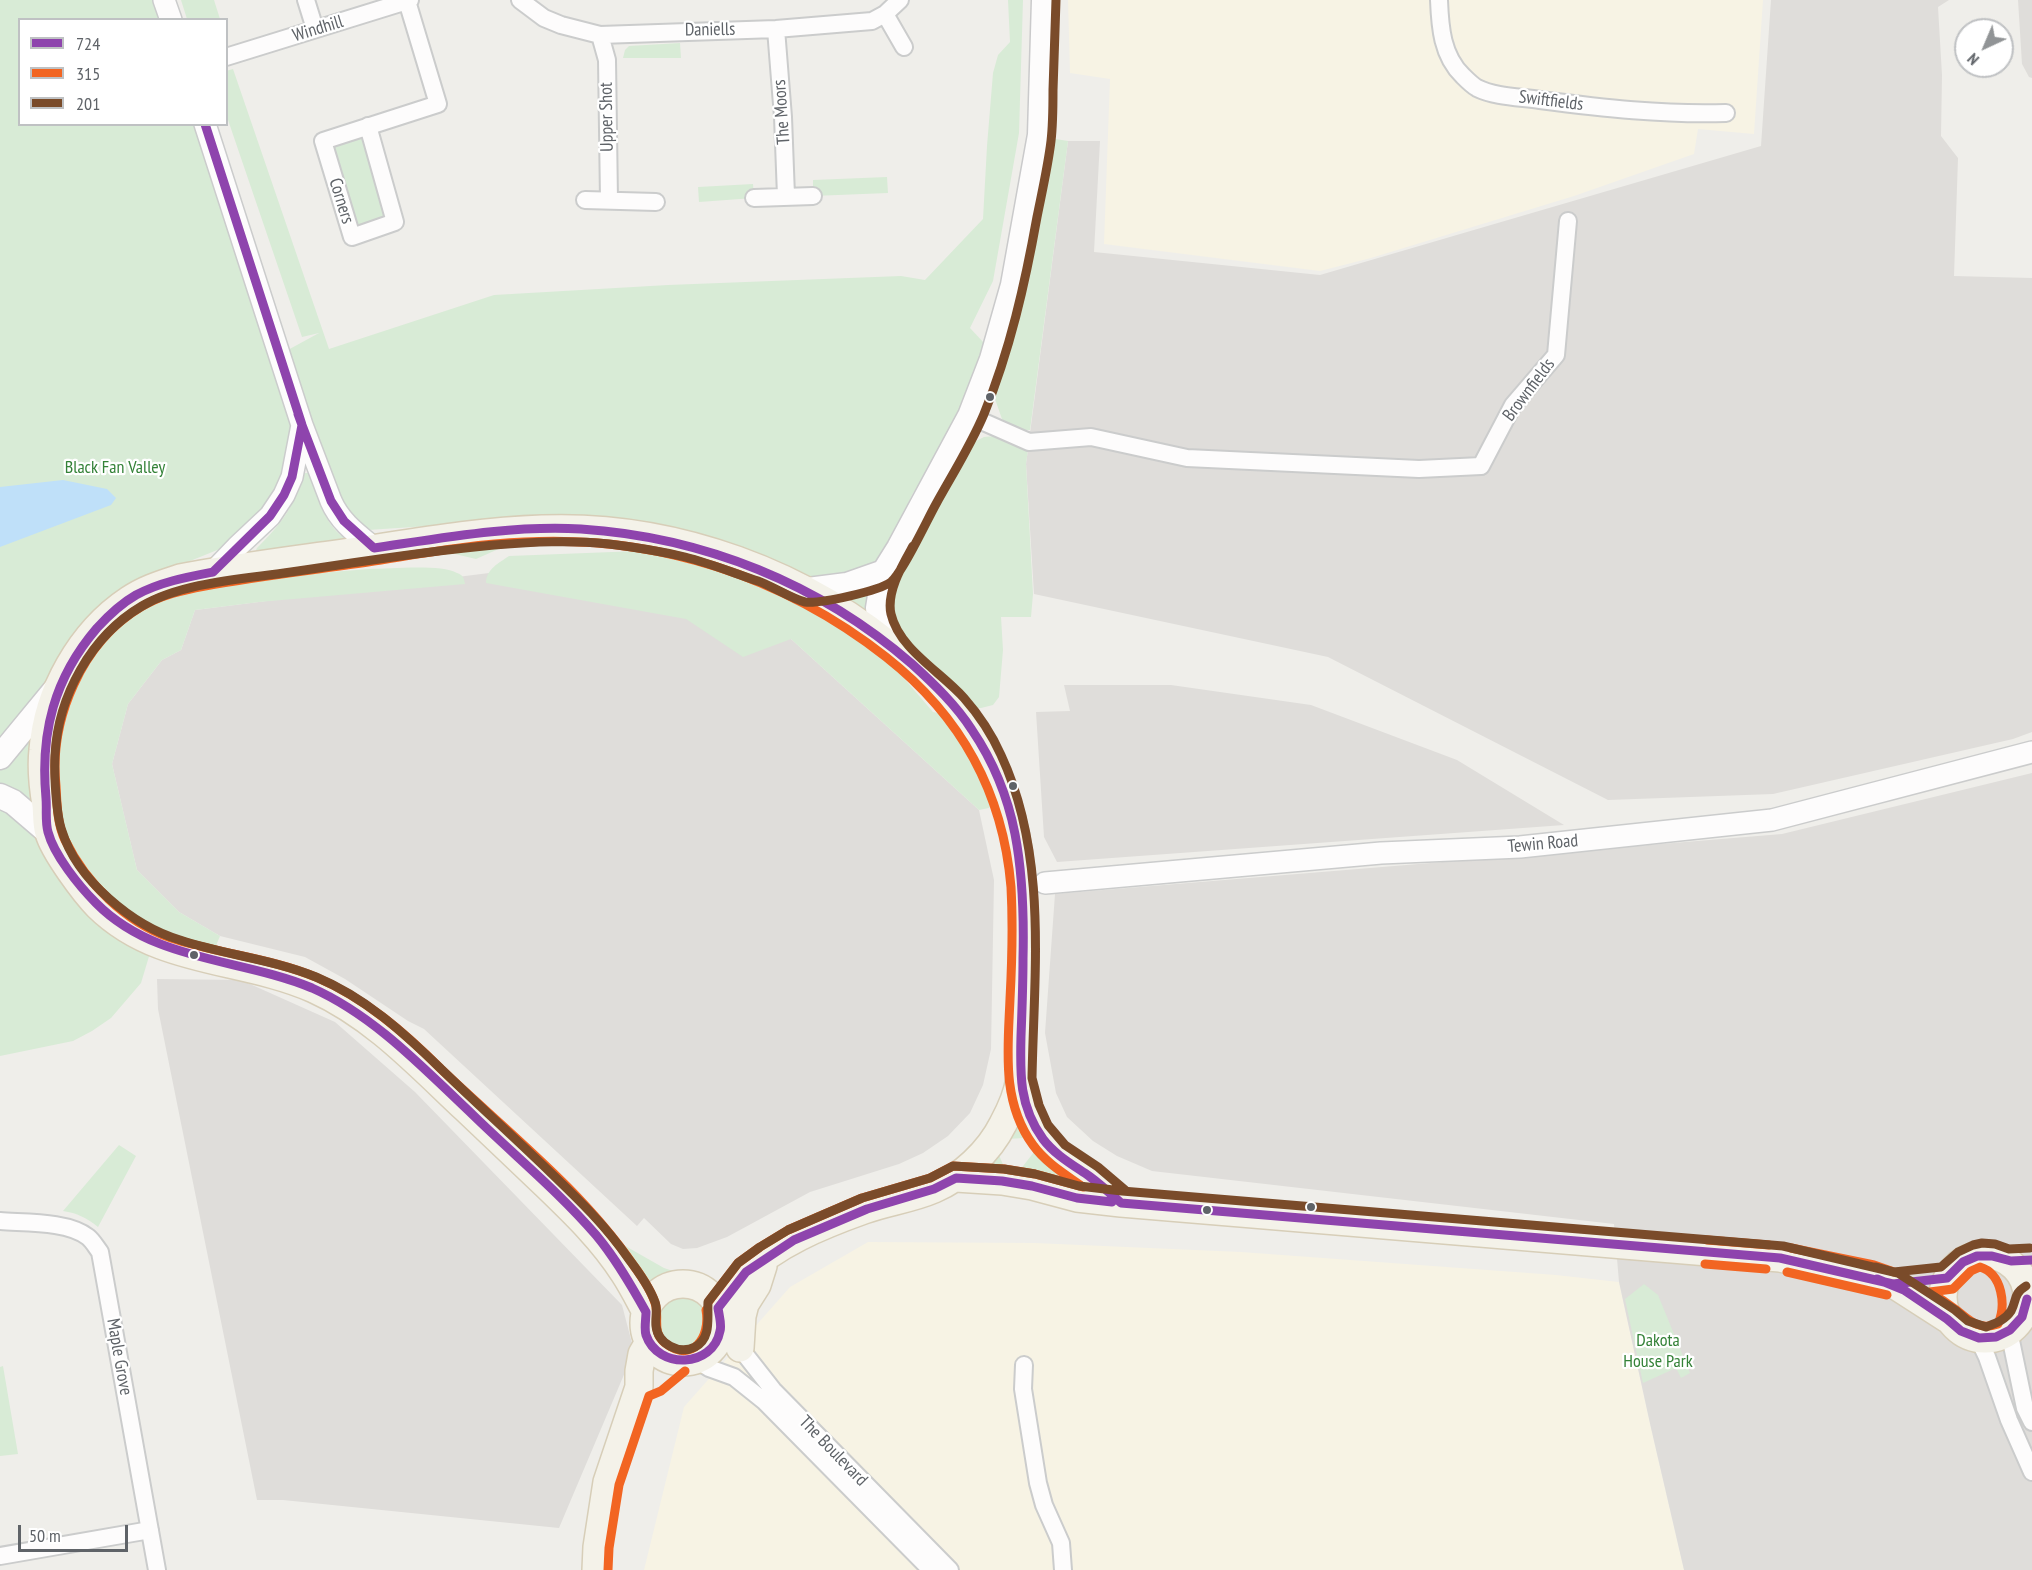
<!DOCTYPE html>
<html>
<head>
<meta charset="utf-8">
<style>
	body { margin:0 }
	#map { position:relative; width:2032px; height:1570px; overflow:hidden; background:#efeeea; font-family:"PT Sans Narrow",sans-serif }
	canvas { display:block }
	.legend { position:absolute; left:18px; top:18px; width:210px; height:108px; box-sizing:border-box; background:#fff; border:2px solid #bfc1c3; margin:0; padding:8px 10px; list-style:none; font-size:18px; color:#5f6368 }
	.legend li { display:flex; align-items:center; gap:12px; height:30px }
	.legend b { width:30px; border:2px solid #bfc1c3 }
	.north { position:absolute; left:1954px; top:18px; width:60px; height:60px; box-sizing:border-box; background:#fff; border:2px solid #bfc1c3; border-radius:50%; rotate:224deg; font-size:16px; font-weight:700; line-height:24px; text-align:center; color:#5f6368 }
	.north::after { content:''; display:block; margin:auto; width:21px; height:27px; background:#919496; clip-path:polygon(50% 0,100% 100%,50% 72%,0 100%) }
	.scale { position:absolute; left:18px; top:1525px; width:110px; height:27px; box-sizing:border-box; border:3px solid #5f6368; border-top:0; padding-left:8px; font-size:18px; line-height:21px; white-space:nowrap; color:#5f6368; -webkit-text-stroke:4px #fff; paint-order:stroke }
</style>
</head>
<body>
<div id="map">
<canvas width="2032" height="1570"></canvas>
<ul class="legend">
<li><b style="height:8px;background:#8e44ad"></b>724</li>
<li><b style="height:8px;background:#f26522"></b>315</li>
<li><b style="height:8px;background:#7a4b2a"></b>201</li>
</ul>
<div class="north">N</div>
<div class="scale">50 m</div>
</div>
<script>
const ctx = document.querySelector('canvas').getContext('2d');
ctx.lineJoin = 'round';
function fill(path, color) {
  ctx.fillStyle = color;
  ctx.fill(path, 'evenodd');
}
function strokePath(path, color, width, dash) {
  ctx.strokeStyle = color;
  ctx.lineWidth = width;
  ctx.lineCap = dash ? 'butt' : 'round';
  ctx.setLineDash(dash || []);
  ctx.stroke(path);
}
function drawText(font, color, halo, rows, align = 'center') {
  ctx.font = font + ' "PT Sans Narrow",sans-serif';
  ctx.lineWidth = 4.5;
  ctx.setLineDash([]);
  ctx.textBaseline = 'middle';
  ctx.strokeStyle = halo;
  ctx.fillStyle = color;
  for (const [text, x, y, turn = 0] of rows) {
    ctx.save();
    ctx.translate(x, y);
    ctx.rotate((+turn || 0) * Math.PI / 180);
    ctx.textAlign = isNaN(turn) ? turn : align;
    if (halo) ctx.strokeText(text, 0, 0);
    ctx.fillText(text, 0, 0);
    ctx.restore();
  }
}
fill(new Path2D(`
	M1068,0H1763L1754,134L1698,129L1694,154L1574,196L1371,258L1320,271L1104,244L1110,79L1070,73Z
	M868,1242L1035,1243L1241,1252L1556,1275L1619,1282L1651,1428L1684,1570H644L684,1407L790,1287Z`), '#f7f3e4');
fill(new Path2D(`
	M1771,0H1949L1938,7L1942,75L1941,136L1958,158L1954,276L2032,278V732L2013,739L1773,794L1608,800L1328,657L1034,594L1026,464L1068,141H1100L1094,252L1320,275L1761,146Z
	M2018,0H2032V78L2029,77L2022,64Z
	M505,571L791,639L979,810L994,880L991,1049L983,1085L970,1113L948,1136L923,1153L899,1164L810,1192L727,1237L697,1248L683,1249L671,1244L644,1218L637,1226L424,1029L408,1021L345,979L305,957L220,936L179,912L137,870L112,764L128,704L162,660L181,650L195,610Z
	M1064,685H1171L1311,705L1457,760L1564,825L1057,862L1044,837L1036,712L1070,711Z
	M2032,773V1570H1684L1651,1428L1619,1282L1614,1224L1152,1171L1117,1156L1093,1141L1067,1117L1056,1093L1045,1033L1055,894L1782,834Z
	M157,979L241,980L335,1022L415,1092L622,1305L634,1351L559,1528L283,1500H257L158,1009Z`), '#dfddda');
fill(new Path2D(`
	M0,0H156L163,19L20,20V124L196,125L291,425L290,446L279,493L232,544L136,583L0,751Z
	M181,0H214L220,19H187Z
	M1008,0H1023L1019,133L993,281L970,328L985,344L961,406L939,452L912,495L888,547L876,563L863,571L815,578L795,572L518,520L368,530L345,516L286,351L319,333L302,337L227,117L226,71L233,69L329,349L494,295L668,285L901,276L925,280L983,219L987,146L993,73L998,55L1010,42Z
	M680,43L681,58H623L625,50L629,46Z
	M358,135L365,139L385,212L381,221L360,228L353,223L331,151L335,143Z
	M1043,137L1068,141L1030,430H1022L1010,425L1002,419L995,399L1014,306Z
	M887,177L888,193L813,196V180Z
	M753,184L754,198L699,202L698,187Z
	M995,436L1028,449L1026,464L1033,594L1031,617H1001L1003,650L999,697L993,705L981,708H974L967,704L899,635L889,619L888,584L974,442L984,437Z
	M304,473H308L311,476C319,500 323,521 343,537V542L259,553L256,550L257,548C272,533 287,517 295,497C299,489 301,481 304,473Z
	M501,539L592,543L503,547L476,559L455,554L415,556L413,554Z
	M664,550L739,569L828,614L896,669L933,712L947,715L956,721L995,800L989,808L979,810L791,639L743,657L686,619L486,583C486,569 499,563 509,556Z
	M369,569C390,569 441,564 457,573C463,575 464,578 465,584L259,602L195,610L181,650L162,660L128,704L112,764L137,870L179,912L220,936L213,953L178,944L105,899L66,845L54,805L50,776L68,683L116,623L168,592L260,573L294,575Z
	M873,589L866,615L840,599L843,593Z
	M29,739L32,741L33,804L0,788V769Z
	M0,802L9,806L150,953L141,983L111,1018L92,1031L73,1041L0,1056Z
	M1017,1119C1031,1150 1052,1168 1080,1187L981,1169ZM1023,1138L1034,1152L1020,1170L1005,1169L998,1153L1008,1139Z
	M119,1145L136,1156L98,1227C87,1218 77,1213 63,1211Z
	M620,1243L664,1268L682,1274L668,1276L646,1288L618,1245Z
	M1644,1284L1658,1295L1690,1373L1681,1378L1676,1368L1643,1383L1625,1299Z
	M658 1321a25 25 0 1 1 50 0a25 25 0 1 1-50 0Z
	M3,1366L18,1454L0,1456V1367Z`), '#d8ebd6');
fill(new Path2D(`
	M63,480L107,489L116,498L111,505L0,547V487Z`), '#bfe0f9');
const minor = new Path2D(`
	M306,0L315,29
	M520,0L544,18L561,25L600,35L776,29L872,21L885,14L900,0
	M1439,0C1440,27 1442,56 1463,76C1467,80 1472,85 1477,88C1495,97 1520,97 1540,100C1602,108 1664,115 1726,113
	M885,14L904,47
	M776,29L783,117L786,196
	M600,35L607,60L609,200
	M226,57L410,0
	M368,126L395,222L352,237L323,141L438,104L407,1
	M754,198L813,196
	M585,200L656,202
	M970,416L1029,442L1091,437L1187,458L1419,469L1481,466L1513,405L1556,355L1568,221
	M0,1221C25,1223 68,1221 88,1237C93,1241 96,1247 100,1252L157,1570
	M722,1325L773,1390L950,1570
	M2009,1331L2025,1408L2032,1422
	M1978,1338L1987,1357L2009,1420L2032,1472
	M696,1360L709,1368L734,1377L764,1401L931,1570
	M1024,1365L1023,1389L1038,1483L1044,1505L1061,1543L1063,1570
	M0,1556L150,1530`);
const tertiary = new Path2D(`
	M164,0L171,20
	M205,124L302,425L331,501C340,522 357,534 374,548
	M213,572L237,547L270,516L284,495L292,477L302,425
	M1045,883L1381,853L1520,847L1772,820L2032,752`);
const secondary = new Path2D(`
	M808,590L847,585L884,572
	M889,643L879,617L878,608L884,572L899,548L970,416L992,359L1013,285L1040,135L1044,0
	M0,757L55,690
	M0,796L13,802L48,832`);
const primary = new Path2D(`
	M1020,1080L1032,1119L1046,1142L1057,1154L1091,1177L1121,1203
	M956,1178L1002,1181L1032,1186L1077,1198L1121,1203L1780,1258L1893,1284L1949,1320
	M1943 1297a42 42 0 1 1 84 0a42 42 0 1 1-84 0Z
	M644 1323a39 39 0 1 1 78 0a39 39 0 1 1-78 0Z
	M646,1312C639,1299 632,1285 624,1273C603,1240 575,1213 547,1186C520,1160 493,1135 466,1109C419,1065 374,1016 314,989C242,957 158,965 98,906C85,893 54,851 49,833C46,824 47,814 46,805C43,787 41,768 43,750C47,692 81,632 129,600C145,589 162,584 180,578C241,566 303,559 364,550C423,541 482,531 542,529C674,524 808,573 907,660C979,723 1015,787 1022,884C1025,927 1022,970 1021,1013C1021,1035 1023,1057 1020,1078C1018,1093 1010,1111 1003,1124C989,1152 962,1177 934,1189C911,1199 886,1202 864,1210C822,1225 775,1244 743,1276C734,1285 726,1297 718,1308
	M740,1348L742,1316L745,1304L757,1285L763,1266
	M596,1570L597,1547L607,1482L639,1387V1371L642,1354L649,1342`);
strokePath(minor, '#cbcccc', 20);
strokePath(tertiary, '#cbcccc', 24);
strokePath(secondary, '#cacacb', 27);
strokePath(primary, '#d7ceb8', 30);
strokePath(minor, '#fdfcfc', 16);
strokePath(tertiary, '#fdfcfc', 21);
strokePath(secondary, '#fdfcfc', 24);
strokePath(primary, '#f4f2e9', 27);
strokePath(new Path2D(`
	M205,124L302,425L331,501L344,521L374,548C442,538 512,525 581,529C704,537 820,584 912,664C934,684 956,705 972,730C993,761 1008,798 1015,834C1023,875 1024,917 1023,959C1023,985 1022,1010 1021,1036C1020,1074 1019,1106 1043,1139C1055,1155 1073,1165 1089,1176C1100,1184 1111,1194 1121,1203L1780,1258L1893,1284L1947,1278L1963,1262L1977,1256H1992L2011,1261L2032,1260
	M213,572C187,577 160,582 136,595C122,603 108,616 97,628C54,678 40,733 46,798C47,809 45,821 48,832C54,855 79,886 96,903C154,962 240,958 312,988C375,1016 424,1069 473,1115C514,1155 559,1192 596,1235C616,1259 631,1285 646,1312
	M213,572L270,516L284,495L292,477L302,425L298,414
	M1877,1279L1904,1290L1947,1319L1961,1331L1979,1338L1996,1337L2010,1330L2022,1317L2027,1299
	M718,1308L746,1272L794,1240L867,1209L934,1189L956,1178L1002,1181L1032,1186L1077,1198L1112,1202
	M646,1312C646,1319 644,1329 646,1335C658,1370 713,1368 720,1331C722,1325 719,1315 718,1308`), '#8e44ad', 9);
strokePath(new Path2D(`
	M1707,1240L1769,1245
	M1791,1248L1874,1265L1894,1272
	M1705,1264L1766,1269
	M1980,1267C2003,1274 2006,1306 1998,1324C1978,1331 1969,1320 1955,1309C1947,1303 1938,1297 1930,1292L1953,1289L1971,1271Z
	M1787,1272L1887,1295
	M706,1310C711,1338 692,1364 665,1343C651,1332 660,1317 655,1303C651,1290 642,1277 634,1266C582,1190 507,1132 441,1069C405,1033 366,999 318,978C271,958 219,954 171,938C125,922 86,883 65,840C57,824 57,803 56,786C49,719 82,642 141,607C161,595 183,590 205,586C259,576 314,570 368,562C420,554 472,544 524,542C656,535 783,576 886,657C961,716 1003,792 1011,887C1013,924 1012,962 1010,999C1008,1049 1001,1101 1033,1145C1046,1163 1065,1174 1083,1187L1035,1174L1004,1169L953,1166L930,1178L862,1198L788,1230L760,1247L738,1263L709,1301
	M608,1570L609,1548L619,1485L649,1396L661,1391L685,1371`), '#f26522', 9);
strokePath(new Path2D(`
	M1056,0C1055,30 1054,60 1053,90C1053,107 1053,124 1051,141C1048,166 1042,192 1037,217C1025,284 1010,350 984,414C971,445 952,475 936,504C927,520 903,572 891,582C879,591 820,604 805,602C792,599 772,586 758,581C734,573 709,563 685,557C660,551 634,547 609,544C570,540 533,542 494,545C426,551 359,562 291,572C245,579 183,582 142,606C91,636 58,696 55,755C54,773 56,815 62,831C77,880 133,926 180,940C225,955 272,959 316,977C364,997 402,1031 439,1067C476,1103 514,1137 551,1173C578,1199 606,1226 628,1258C638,1271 649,1286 655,1302C658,1309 655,1318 656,1326C658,1344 679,1355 695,1347C712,1338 707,1317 708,1302L738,1263L760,1247L788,1230L862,1198L930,1178L953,1166L1004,1169L1035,1174L1079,1186L1122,1191L1783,1246L1898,1273L1955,1310L1968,1321L1986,1327C1996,1323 2005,1320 2011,1311C2017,1300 2013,1294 2026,1286
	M913,546C903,564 886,592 891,614C899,649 941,672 964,698C979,715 992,735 1001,755C1048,856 1034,971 1032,1078L1039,1105L1048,1125L1065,1145L1098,1167L1125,1190
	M1876,1267L1894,1272L1941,1267L1958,1252L1973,1245L1982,1243L1995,1244L2009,1249L2030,1248`), '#7a4b2a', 9);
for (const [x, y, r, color] of [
	[990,397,5,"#5f6368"],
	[1013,786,5,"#5f6368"],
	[194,955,5,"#5f6368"],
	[1311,1207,5,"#5f6368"],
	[1207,1210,5,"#5f6368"]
]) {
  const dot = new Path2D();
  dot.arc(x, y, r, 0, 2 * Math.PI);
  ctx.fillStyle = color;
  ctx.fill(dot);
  strokePath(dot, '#fff', 2);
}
drawText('18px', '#5f6368', '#fff', [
	["Windhill",318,29,-17],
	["Daniells",710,30,-1],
	["Swiftfields",1551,101,7],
	["The Moors",782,112,-94],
	["Upper Shot",607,117,-91],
	["Corners",341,201,73],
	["Brownfields",1529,390,-53],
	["Tewin Road",1543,844,-5],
	["Maple Grove",119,1357,80],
	["The Boulevard",833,1451,46]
]);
drawText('18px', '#348238', '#fff', [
	["Black Fan Valley",115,468],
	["Dakota",1658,1341],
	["House Park",1658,1362]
]);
</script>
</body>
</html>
